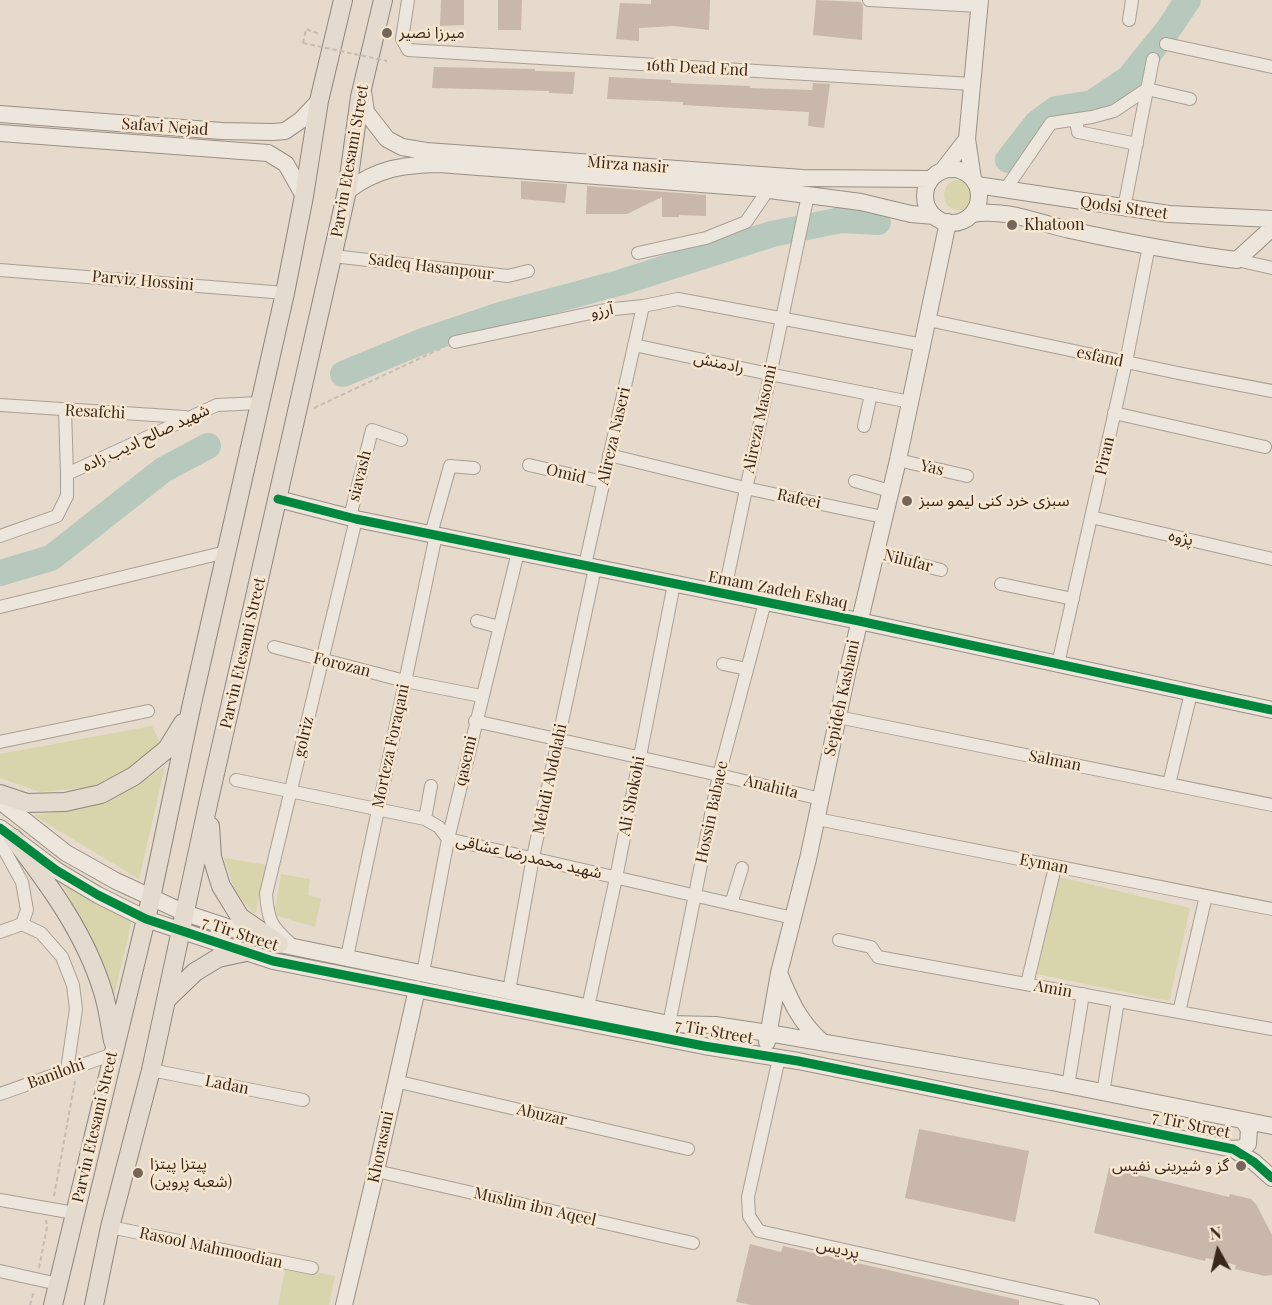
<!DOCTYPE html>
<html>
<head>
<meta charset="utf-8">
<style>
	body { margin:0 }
	#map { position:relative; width:1272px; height:1305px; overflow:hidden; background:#e5dacb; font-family:"Playfair Display",serif }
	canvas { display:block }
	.north { position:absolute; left:1188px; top:1221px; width:60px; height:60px; -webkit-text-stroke:4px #f7e7d0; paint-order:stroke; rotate:352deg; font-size:16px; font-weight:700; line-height:24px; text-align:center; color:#39271c }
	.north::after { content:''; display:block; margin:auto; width:21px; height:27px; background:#39271c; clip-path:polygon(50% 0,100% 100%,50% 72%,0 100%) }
</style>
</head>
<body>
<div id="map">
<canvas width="1272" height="1305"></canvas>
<div class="north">N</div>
</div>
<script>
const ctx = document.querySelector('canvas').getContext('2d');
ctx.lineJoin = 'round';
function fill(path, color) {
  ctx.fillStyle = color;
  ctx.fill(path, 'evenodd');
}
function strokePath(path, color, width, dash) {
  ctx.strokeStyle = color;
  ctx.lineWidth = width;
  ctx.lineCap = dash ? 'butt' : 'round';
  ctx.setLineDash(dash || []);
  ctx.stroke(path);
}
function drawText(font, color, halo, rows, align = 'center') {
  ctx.font = font + ' "Playfair Display","Noto Sans Arabic",serif';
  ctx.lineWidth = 5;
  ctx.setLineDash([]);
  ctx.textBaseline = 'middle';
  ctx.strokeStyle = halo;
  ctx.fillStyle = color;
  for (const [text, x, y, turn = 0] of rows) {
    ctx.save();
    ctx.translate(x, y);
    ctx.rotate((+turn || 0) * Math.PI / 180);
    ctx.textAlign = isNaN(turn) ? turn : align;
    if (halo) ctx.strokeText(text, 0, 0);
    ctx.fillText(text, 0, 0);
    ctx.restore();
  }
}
fill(new Path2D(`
	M944 195a15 15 0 1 1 30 0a15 15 0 1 1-30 0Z
	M152,726L160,742L135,765L93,787L40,792L0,778V754Z
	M165,766L139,879L33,815C80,810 128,796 165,766Z
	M224,858L267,865L255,914L236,893Z
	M281,874L310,879L308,895L321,899L315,927L274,915Z
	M1059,877L1190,908L1169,1001L1037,974Z
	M56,878L132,920L113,999L107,972L67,892Z
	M286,1266L335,1276L329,1305H278Z`), '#d8d4ac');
strokePath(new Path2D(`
	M1008,160L1037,123L1056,109L1092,103L1129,78L1167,31L1188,0
	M343,374L423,341L503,314L619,283L772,234L841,220L878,222
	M0,573L51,558L163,470L208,446`), '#b7c9bc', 26);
fill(new Path2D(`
	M441,0H464V25L440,26Z
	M498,0H522L521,30H498Z
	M651,0H710L709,30L674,26L639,28V41L616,39L620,3L651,4Z
	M816,0L861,2L863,6L862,40L813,35Z
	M434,67L535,69V71L575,72L573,94L549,93V91L432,88Z
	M609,77L671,80V83L750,86V88L812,90L813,83L830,84L824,128L808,126L809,112L683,105V102L607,99Z
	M521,181L567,184L565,203L521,199Z
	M587,186L706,195V216L679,215V217H662V197L627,214H586Z
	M919,1129L1029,1151L1015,1222L905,1198Z
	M1109,1168L1229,1197L1230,1194L1251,1199L1256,1204L1272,1235V1275L1265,1276L1235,1269L1236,1265L1206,1258L1205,1261L1094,1233Z
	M750,1244L781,1252L783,1246L1019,1300V1305H751L736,1302Z`), '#c9b7ab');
const street = new Path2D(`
	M408,0L402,39L408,50L972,84
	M869,0L979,6
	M1129,20L1132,0
	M1166,44L1272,67
	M1076,120L1078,132L1137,144
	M1005,190L1051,123L1092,117L1114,111L1147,89L1190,99
	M1124,208L1153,59
	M638,253L706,238L746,222L768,190
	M333,256L508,276L528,271
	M1237,260L1272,268
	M0,270L285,293
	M928,320L1178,373L1272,391
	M455,342L605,310L643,306L678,299L923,345
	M634,345L769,374L910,402
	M0,405L185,417
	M65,410L67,474
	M1114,413L1265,447
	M864,426L871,394
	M609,455L745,488L883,517
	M898,460L967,476
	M529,465L603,482
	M855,481L890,491
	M350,517L372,430L401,440
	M1091,517L1272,559
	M431,534L450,466L474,468
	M0,536L57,516L67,496V474L217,405L260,403
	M875,553L941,570
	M585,565L643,306
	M1001,584L1073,599
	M724,594L808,195
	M0,607L226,552
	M477,621L499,627
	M274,647L405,681L481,696
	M723,664L747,669
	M1058,664L1126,362L1149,246
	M838,717L1272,805
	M475,721L719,775L821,799
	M0,742L148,711
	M236,780L425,819L439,827L448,839L793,918
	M1169,784L1191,693
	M425,819L431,786
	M817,819L1272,909
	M0,842L22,882L27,910L22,924L41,933L62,957L73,985L76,1009L67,1070
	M731,904L742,868
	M0,932L22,924
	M839,940L871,947L878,957L1272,1029
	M291,944C271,926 268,921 266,894L356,519
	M347,957L436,535
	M423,973L448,839L518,552
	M1027,984L1055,867
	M509,991L533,857L595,568
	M588,1007L616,878L674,584
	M1179,1012L1206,896
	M669,1024L719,775L765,602
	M779,1058L748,1197L749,1216L759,1231L1093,1305
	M151,1070L303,1100
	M395,1081L688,1149
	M1068,1086L1083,994
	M1103,1093L1118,1001
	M0,1094L113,1054
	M376,1171L693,1243
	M0,1200L74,1213
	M110,1227L312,1268
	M0,1271L58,1284`);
const secondary = new Path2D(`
	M363,91L366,112L387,139L402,147L426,151L803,178L931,179
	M0,114L222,131L273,132L285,131L301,120L319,101
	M0,133L268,153L286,164L304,196
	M925 196a27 27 0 1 1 54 0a27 27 0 1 1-54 0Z
	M943,170L967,139
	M973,179L967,139L980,0
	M977,185L1169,214L1272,219
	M347,191C378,168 402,165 439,164L754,188L861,202L911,214L934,216
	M972,214C1005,208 1038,223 1070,230C1125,242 1181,253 1237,260L1272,228
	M278,499L356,519L859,621L1272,710
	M0,801L66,853L116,881L185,913L279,944L669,1024L715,1025L768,1033L1052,1082L1272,1126
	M0,828L56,870L98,895L146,919L273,961L704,1046L798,1061L1233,1149L1254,1162L1272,1178
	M779,973C791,1002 799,1021 822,1042
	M767,1042L779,973L808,859L847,674L898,460L948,222
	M1233,1149L1243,1148L1248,1144L1249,1129L1244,1122
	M344,1305L376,1171L417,989`);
const primary = new Path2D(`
	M0,794L27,803L65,802L101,794L134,776L167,749L183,723
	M210,826L212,857L221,886L240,917L279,944
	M13,838C49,884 86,935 103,992C108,1008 110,1025 113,1041
	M167,999L195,972L218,958L246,952
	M53,1305L151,898L191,708L285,293L304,196L319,101L343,0
	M94,1305L110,1227L151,1070L208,804L347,191L360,97L383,0`);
strokePath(street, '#aa9f95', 14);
strokePath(secondary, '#9a8f84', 18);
strokePath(primary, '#8f857b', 20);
strokePath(new Path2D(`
	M303,43L306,29L319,34
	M314,408L444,347
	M54,1196L75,1081
	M39,1268L47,1227L46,1220
	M30,1305L34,1291`), '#c5bdb3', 2, [4.5, 3]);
strokePath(street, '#ece6dd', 12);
strokePath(secondary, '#ece6dd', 16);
strokePath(primary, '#e4dbce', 18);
strokePath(new Path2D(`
	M303,43L387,61`), '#c5bdb3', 2, [4.5, 3]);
strokePath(new Path2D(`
	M278,499L356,519L859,621L1272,710
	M0,828L56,870L98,895L146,919L273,961L704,1046L798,1061L1233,1149L1254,1162L1272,1178`), '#00873e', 9);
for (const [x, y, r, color] of [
	[387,33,6,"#756659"],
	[1012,225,6,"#756659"],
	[907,501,6,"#756659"],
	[1241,1166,6,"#756659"],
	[138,1173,6,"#756659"]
]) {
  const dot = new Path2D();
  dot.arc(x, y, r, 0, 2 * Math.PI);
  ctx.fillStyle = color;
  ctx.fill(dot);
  strokePath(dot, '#f7e7d0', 2);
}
drawText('16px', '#39271c', '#f7e7d0', [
	["میرزا نصیر",399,33],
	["Khatoon",1024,225],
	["سبزی خرد کنی لیمو سبز",919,501],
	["پیتزا پیتزا",150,1164],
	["(شعبه پروین)",150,1182],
	["گز و شیرینی نفیس",1229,1166,"right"]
], 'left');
drawText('16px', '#39271c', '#f7e7d0', [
	["16th Dead End",697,68,3],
	["Safavi Nejad",165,127,4],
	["Parvin Etesami Street",350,161,-80],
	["Mirza nasir",628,165,4],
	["Qodsi Street",1124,208,8],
	["Sadeq Hasanpour",431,267,7],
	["Parviz Hossini",143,281,5],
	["آرزو",602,311,-10],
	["esfand",1100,357,12],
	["رادمنش",719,363,12],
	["Resafchi",95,412,3],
	["Alireza Masomi",760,419,-78],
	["Alireza Naseri",614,436,-77],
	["شهید صالح ادیب زاده",146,438,-25],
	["Piran",1105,456,-77],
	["Yas",932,468,13],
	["Omid",566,474,13],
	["siavash",360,476,-76],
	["Rafeei",799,499,12],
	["پژوه",1181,538,13],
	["Nilufar",908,561,14],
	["Emam Zadeh Eshaq",778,590,11],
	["Parvin Etesami Street",243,653,-77],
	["Forozan",342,665,14],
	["Sepideh Kashani",842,698,-78],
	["golriz",304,737,-77],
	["Morteza Foraqani",391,746,-78],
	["qasemi",466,761,-77],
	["Salman",1055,761,11],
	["Mehdi Abdolahi",550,779,-78],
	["Anahita",771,787,14],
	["Ali Shokohi",632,796,-79],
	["Hossin Babaee",712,812,-78],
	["شهید محمدرضا عشاقی",529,857,13],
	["Eyman",1044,864,11],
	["7 Tir Street",240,934,18],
	["Amin",1053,989,10],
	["7 Tir Street",714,1032,10],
	["Banilohi",56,1074,-20],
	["Ladan",227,1085,11],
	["Abuzar",542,1115,13],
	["7 Tir Street",1191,1125,12],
	["Parvin Etesami Street",95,1127,-77],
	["Khorasani",381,1147,-78],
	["Muslim ibn Aqeel",535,1207,13],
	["Rasool Mahmoodian",211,1248,12],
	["پردیس",838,1249,12]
]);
</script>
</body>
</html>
